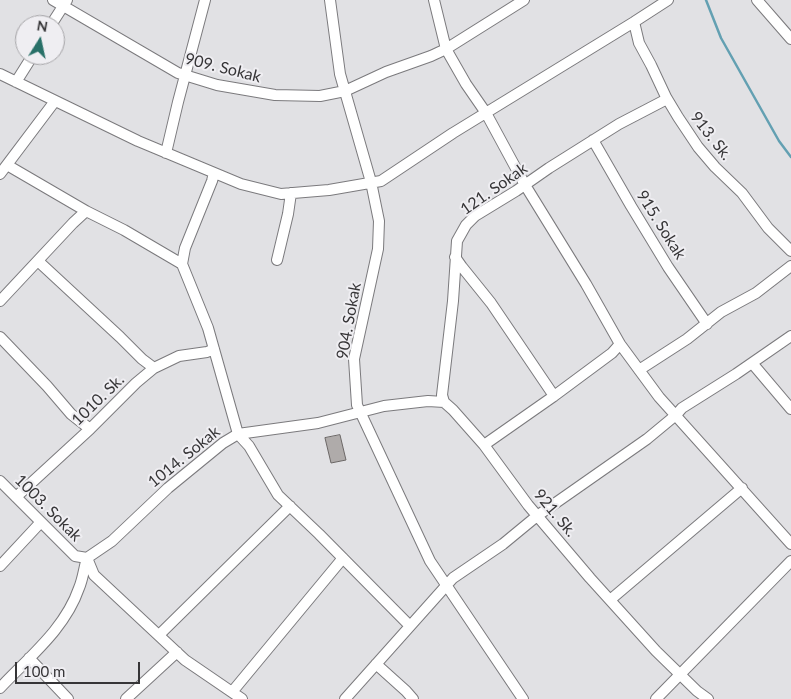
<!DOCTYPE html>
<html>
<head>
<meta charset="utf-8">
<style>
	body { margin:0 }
	#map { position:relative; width:791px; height:699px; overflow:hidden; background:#e1e1e4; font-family:Lato,sans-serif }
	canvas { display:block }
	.north { position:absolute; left:15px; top:15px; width:50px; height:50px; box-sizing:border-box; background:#efeef2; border:1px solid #a5a4a7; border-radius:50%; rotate:10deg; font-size:14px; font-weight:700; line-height:20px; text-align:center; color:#363537 }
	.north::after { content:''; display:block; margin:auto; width:18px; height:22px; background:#287068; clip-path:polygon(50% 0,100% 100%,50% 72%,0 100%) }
	.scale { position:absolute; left:15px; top:662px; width:125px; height:22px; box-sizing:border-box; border:2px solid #363537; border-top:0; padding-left:6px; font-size:15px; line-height:18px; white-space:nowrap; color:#363537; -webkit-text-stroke:4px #efeef2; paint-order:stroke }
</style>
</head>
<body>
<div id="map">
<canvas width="791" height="699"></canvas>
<div class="north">N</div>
<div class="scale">100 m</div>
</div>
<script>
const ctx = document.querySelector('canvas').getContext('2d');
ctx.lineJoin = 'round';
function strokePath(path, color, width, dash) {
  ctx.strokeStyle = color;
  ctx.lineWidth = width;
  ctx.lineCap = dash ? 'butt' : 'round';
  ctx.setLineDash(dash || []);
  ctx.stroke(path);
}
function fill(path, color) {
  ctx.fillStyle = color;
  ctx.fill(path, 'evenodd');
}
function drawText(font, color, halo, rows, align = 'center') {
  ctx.font = font + ' Lato,sans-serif';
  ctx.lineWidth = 4;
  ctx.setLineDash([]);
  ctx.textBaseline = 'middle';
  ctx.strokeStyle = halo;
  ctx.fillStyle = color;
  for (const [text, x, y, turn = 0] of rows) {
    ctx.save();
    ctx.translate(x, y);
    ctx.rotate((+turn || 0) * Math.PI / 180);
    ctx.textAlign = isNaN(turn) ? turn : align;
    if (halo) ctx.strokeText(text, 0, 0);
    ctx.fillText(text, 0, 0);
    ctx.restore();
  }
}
strokePath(new Path2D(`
	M706,0L721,38L779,141L791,157`), '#63a0b2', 2.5);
const building = new Path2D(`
	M340,435L346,460L331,463L325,438Z`);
fill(building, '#afabaa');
strokePath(building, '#6b6766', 1);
const minor = new Path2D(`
	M53,0L178,73L217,85L275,95L320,96L345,91L386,72L431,56L446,49L524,0
	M330,0L340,74L371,182L379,221L378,249L354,359L357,405L430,561L523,699
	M434,0L446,49L466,84L486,113L525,185L586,284L620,344L659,397L791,544
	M757,0L791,39
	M634,22L639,43L651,65L666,97L678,117L698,147L715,167L742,193L768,228L791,251
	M51,25L67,0
	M0,74L138,141L241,184L281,194L329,190L381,181L453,133L634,22L668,0
	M16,82L33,55
	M593,140L631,206L668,267L707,324
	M166,153L178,102L205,0
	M7,165L86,211
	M214,173L212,181L185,248L182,264L208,328L238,434L249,446L278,495L319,534L410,626
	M0,174L55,101
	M455,257L462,267L491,303L554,396
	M277,260L288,214L291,193
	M38,261L120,337L142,359L154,368
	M0,301L73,223L86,211L124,230L182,264
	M0,337L47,386L71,414L90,429
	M752,363L791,409
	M639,370L687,339L721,312L756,293L791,266
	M444,402L442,395L453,301L457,241L466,225L475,216L516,191L549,168L619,124L667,99
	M484,445L554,396L612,353L620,344
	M0,481L75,556L87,558L112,541L168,488L223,443L238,434L318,423L384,406L428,401L444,402L453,410L484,445L528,505L590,578L656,651L697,691L708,699
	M16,497L90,429L136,383L154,368L179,356L207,352L214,349
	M87,558L94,575L185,660L242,699
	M0,566L41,522
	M610,600L742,488
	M159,635L290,506
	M29,658L68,699
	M376,664L406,691L413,699
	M0,688C29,657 65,629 79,588C83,579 84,568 87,558
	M232,692L343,558
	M126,699L177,652
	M345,699L453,578L503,544L537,516L647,439L676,415L682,408L736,374L791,336
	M656,699L791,561`);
strokePath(minor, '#7b7a7d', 12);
strokePath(minor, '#fff', 10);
drawText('16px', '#363537', '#efeef2', [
	["909. Sokak",223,68,14],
	["913. Sk.",711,136,52],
	["121. Sokak",494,189,-35],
	["915. Sokak",661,225,58],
	["904. Sokak",349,321,-80],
	["1010. Sk.",98,400,-44],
	["1014. Sokak",184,457,-39],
	["1003. Sokak",48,508,45],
	["921. Sk.",555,513,50]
]);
</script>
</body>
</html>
